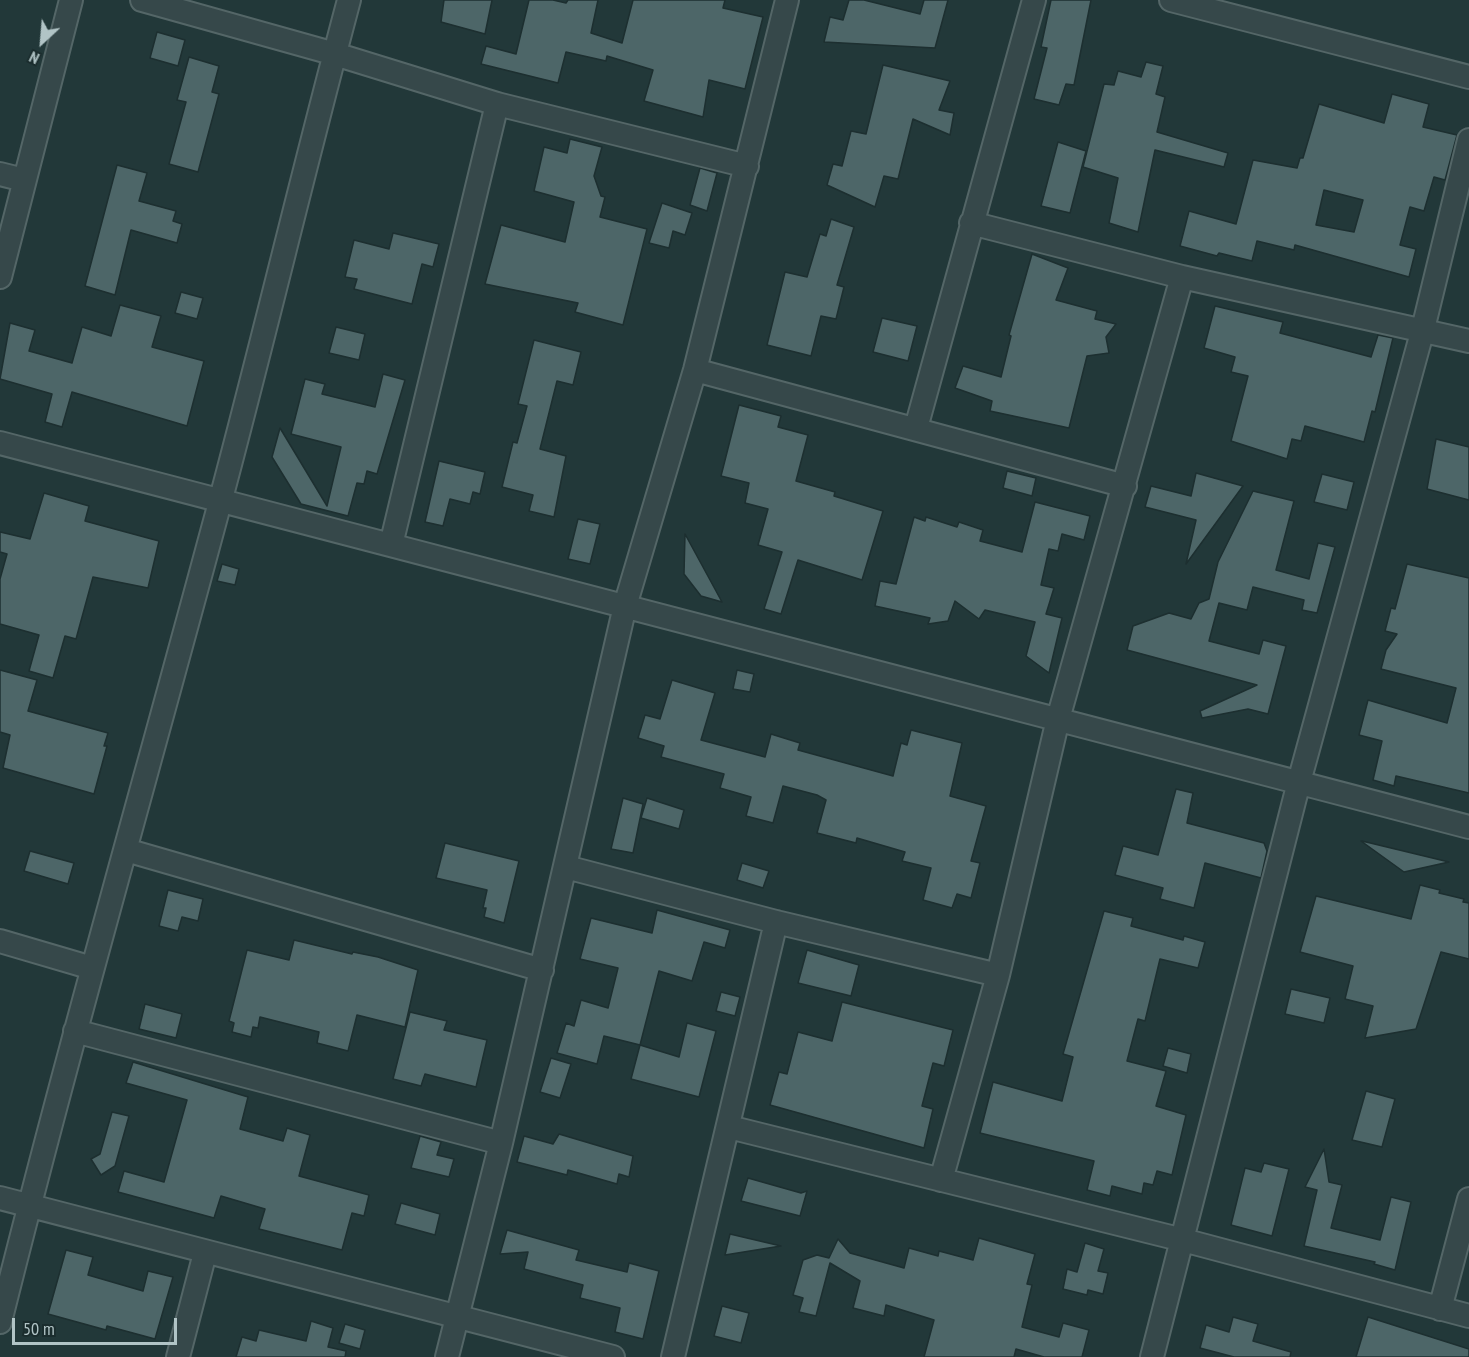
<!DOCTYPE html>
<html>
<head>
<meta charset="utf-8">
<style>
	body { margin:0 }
	#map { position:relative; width:1469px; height:1357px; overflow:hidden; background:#223839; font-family:"PT Sans Narrow",sans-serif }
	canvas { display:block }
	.north { position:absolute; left:12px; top:12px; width:60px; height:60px; -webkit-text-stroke:4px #1b2d2e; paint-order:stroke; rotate:206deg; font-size:16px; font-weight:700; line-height:24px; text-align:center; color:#b1c4c6 }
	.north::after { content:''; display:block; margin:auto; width:21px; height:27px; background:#b1c4c6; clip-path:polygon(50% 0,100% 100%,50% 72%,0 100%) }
	.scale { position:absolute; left:12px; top:1318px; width:165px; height:27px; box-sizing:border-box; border:3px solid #b1c4c6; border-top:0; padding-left:8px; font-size:18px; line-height:21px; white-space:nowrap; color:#b1c4c6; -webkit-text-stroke:4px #1b2d2e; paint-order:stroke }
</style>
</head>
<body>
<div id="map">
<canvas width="1469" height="1357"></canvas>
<div class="north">N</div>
<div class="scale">50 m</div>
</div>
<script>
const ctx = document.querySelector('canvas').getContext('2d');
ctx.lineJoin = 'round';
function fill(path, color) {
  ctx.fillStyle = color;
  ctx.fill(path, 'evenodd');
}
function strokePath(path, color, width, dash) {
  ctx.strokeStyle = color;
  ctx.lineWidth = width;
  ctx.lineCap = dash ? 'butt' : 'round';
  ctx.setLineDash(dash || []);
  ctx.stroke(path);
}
const building = new Path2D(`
	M444,0H492L485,34L441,22Z
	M529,0H553L566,3L568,0H598L591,33L622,43L633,0H725L723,8L763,17L745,89L709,80L703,117L644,101L653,70L607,56L606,61L566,52L558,83L481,64L486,46L516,54Z
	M849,0H864L920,14L924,0H948L935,48L824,42L830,17L843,20Z
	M1051,0H1091L1074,85L1066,84L1059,105L1034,99L1047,48L1041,47Z
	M157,32L185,40L178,66L150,58Z
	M189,57L219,66L212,92L219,94L198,172L169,164L186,102L177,100Z
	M1146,62L1163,66L1156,94L1165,97L1157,132L1228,153L1224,167L1155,150L1138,232L1109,223L1118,178L1083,167L1104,84L1114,85L1118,71L1141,77Z
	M883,65L950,81L939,110L954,113L950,135L913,119L898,179L884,176L875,207L827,185L833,164L842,166L851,131L866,134Z
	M1392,94L1429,104L1423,127L1457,135L1445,180L1434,177L1424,211L1410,207L1400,245L1416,249L1409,277L1295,245L1294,250L1257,241L1252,261L1219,253L1217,256L1180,246L1189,211L1236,224L1253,160L1297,168L1300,158H1303L1319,104L1384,123ZM1324,190L1363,200L1354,232L1316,225Z
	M570,139L602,147L594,176L601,196L605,197L600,217L647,229L623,325L575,312L578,303L485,284L501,225L565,242L574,202L534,191L544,147L567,153Z
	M1058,142L1086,151L1070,213L1041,206Z
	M117,165L147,173L139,201L176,211L173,221L182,224L177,243L131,230L115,295L85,286Z
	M700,168L717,173L707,211L690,205Z
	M662,203L692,213L685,235L673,231L669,248L649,243Z
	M831,219L854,227L837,285L844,287L836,319L821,316L811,356L767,345L785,272L807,277L820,234L826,236Z
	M393,233L439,244L433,267L422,264L412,304L354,289L357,279L345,277L354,240L389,249Z
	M1032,254L1068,268L1056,300L1097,311L1095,319L1116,324L1106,337L1109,353L1087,356L1069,428L990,411L992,401L955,388L963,366L1001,377L1011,336L1009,335Z
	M181,292L203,298L197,319L175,313Z
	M120,305L161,316L152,347L204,361L187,426L72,392L62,427L45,422L52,394L0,379L10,323L35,330L29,351L72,363L82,327L111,336Z
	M1215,306L1283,322L1280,333L1371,357L1378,335L1393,338L1375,412L1372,411L1364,442L1305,426L1301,441L1292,439L1287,459L1231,441L1248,376L1231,372L1235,357L1204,348Z
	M882,318L917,326L908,361L873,352Z
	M336,327L365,334L359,360L329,353Z
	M534,340L581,352L573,385L557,381L540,449L566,456L554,517L529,511L533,495L502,487L513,442L517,443L527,406L518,404Z
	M383,374L405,380L377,474L367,471L364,484L357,483L348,516L301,504L272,457L280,428L327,506L341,447L291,434L305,379L325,384L322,394L375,407Z
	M739,405L781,416L778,427L808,435L796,481L835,492L834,496L883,511L862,580L798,560L781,614L764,609L782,552L758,545L768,509L745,503L749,483L721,476Z
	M1436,439L1469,447V500L1427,489Z
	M439,461L485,472L480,494L473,492L470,504L450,499L443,526L425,522Z
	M1007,471L1036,478L1032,496L1003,488Z
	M1196,473L1243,486L1186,564L1196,520L1145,507L1151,486L1191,496Z
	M1322,474L1354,482L1347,510L1314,502Z
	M1253,491L1294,501L1276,570L1309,579L1318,543L1335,547L1317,613L1302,610L1304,600L1253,587L1247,610L1219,603L1209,641L1259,654L1263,640L1286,646L1268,714L1248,709L1202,718L1200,711L1257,685L1127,650L1133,626L1169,613L1191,619L1199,603L1209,599L1218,562Z
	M44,493L89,506L85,521L159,541L148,588L93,577L76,639L65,636L53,678L29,671L39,635L0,624V579L7,554L0,552V532L30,539Z
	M1035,502L1090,516L1084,540L1062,534L1058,551L1049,549L1041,585L1054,588L1046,614L1062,618L1049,673L1026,656L1035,622L985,610L979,619L955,601L948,621L928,624L930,618L875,606L880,581L896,584L914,517L925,521L926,517L957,527L959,522L983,530L980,541L1022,552Z
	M578,519L600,524L590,564L568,559Z
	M685,534L722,602L701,596L684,574Z
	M222,564L239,569L235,585L217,581Z
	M1407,564L1469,578V793L1396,776L1394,786L1373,780L1382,741L1359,735L1368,700L1447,723L1456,688L1381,669L1386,650L1397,634L1385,631L1391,608L1395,609Z
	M0,670L37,680L28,711L108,733L104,746H107L94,794L3,768L10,735L0,732Z
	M737,670L754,674L750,692L733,689Z
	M672,680L715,693L701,740L765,757L771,734L800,743L798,750L893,776L901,743L907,745L911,730L962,743L950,796L986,806L971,861L980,863L971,898L957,894L952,908L923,900L931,868L902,861L905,852L857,838L856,843L817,833L826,800L817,795L783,786L773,823L746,816L751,797L720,788L724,774L661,757L664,746L638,738L645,715L660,719Z
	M1176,789L1193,793L1187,823L1264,843L1267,851L1261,878L1205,863L1194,908L1160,899L1163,888L1115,875L1123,846L1158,855Z
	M623,798L643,804L633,853L611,849Z
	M647,798L684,810L679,829L641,818Z
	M1361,841H1362L1449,862L1404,872Z
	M445,843L519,861L504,923L484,917L486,908H483L487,890L436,878Z
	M30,851L74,863L68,884L24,871Z
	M742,863L769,871L763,888L737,880Z
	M1420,885L1440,890L1439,893L1464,899L1463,902L1469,903V959L1441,952L1416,1029L1365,1038L1373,1006L1345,999L1353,966L1300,952L1316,896L1411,919Z
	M168,890L203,899L198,921L182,917L178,931L159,926Z
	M657,910L730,930L725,948L704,942L692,981L659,971L640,1045L604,1036L597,1064L557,1053L566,1023L574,1026L581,1000L608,1008L618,968L580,959L591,918L652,933Z
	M1104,911L1133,918L1131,926L1183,940L1184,936L1205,942L1198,968L1160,959L1145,1021L1138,1019L1127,1061L1166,1071L1156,1106L1186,1115L1172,1175L1157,1171L1153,1185L1144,1183L1142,1194L1112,1186L1110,1196L1087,1190L1094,1161L980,1133L993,1082L1062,1101L1073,1057L1063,1054Z
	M294,940L352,954L353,952L378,957L418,970L405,1027L357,1015L348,1051L317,1043L319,1032L260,1017L258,1028L253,1027L251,1037L232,1032L234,1023L229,1021L247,950L289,960Z
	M807,950L859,965L851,996L798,983Z
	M1291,989L1330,998L1324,1023L1285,1014Z
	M721,992L740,997L735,1016L716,1011Z
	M842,1002L953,1030L944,1066L933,1063L922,1106L933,1109L924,1148L770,1105L779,1072L787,1074L798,1032L832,1041Z
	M145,1004L182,1014L176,1038L139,1029Z
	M410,1012L447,1021L444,1030L487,1040L476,1087L425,1074L421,1086L393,1079Z
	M687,1023L716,1031L699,1097L631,1079L640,1045L679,1057Z
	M1168,1048L1191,1054L1187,1073L1163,1066Z
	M551,1058L571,1064L560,1098L540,1092Z
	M133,1062L248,1097L240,1129L283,1141L287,1128L310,1135L299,1176L369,1195L364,1216L352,1213L342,1250L259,1229L265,1209L221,1196L214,1218L118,1192L124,1171L164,1182L187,1100L126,1083Z
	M1366,1091L1395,1099L1382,1147L1352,1140Z
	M112,1112L129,1116L115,1166L101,1175L91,1159L100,1154Z
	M559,1134L633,1156L629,1177L619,1174L617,1184L568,1170L567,1175L517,1162L524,1136L553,1144Z
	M420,1136L441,1142L437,1155L454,1159L449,1177L411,1168Z
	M1324,1149L1329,1182L1342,1185L1331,1228L1380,1240L1391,1197L1411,1202L1395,1270L1374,1264L1375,1262L1304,1246L1317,1190L1305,1187Z
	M1264,1163L1289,1169L1272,1236L1231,1225L1245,1168L1261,1172Z
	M748,1178L801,1193L807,1191L800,1216L741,1201Z
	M401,1203L440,1214L435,1235L395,1224Z
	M507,1230L579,1250L576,1260L627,1272L629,1263L659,1271L643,1339L615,1332L620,1308L580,1298L583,1285L524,1269L528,1252L500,1254Z
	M730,1234L781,1246L725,1255Z
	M979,1238L1035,1254L1027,1284L1032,1285L1022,1327L1059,1337L1063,1323L1089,1330L1082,1357H1044L1016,1349L1014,1357H924L934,1320L886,1305L884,1316L853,1308L860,1281L830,1263L816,1316L799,1312L803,1298L793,1295L803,1260L817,1255L829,1258L838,1239L850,1253L904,1268L909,1248L938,1256L939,1251L973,1260Z
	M1085,1243L1104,1249L1098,1271L1108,1273L1103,1294L1088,1290L1087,1295L1063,1289L1067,1269L1077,1272Z
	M66,1250L93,1257L88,1275L143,1291L148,1271L173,1277L155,1339L107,1326L106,1330L48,1314Z
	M722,1306L749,1313L741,1343L714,1336Z
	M1233,1317L1258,1324L1253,1341L1291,1352L1290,1357H1234L1200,1348L1206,1325L1229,1332Z
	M1368,1317L1469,1349V1357H1356Z
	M311,1321L333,1328L328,1347L346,1351L345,1357H236L242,1337L256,1341L259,1330L306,1341Z
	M345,1324L365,1330L360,1349L339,1343Z`);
fill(building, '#4d6668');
strokePath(building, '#1d2f30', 1.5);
const street = new Path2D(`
	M142,0L335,54L497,104L747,166
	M1171,0L1469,77
	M0,174L24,180
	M971,223L1182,277L1469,341
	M0,277L71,0
	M695,370L1125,486
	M916,428L1034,0
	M0,443L1469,827
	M391,545L497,104
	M126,850L542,970
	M566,867L776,922L998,975
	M0,941L92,968
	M75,1031L501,1143
	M729,1127L1183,1240L1469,1316
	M941,1180L998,975L1058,719L1182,277
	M0,1198L613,1357
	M1440,1309L1469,1199
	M0,1322C68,1049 146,778 219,506C264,338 304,168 349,0
	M178,1357L205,1253
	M447,1357L501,1143L625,606L695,370L787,0
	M673,1357L776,922
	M1152,1357L1299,782L1423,329L1469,140`);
strokePath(street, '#546667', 26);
strokePath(street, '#36484a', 22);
</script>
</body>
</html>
